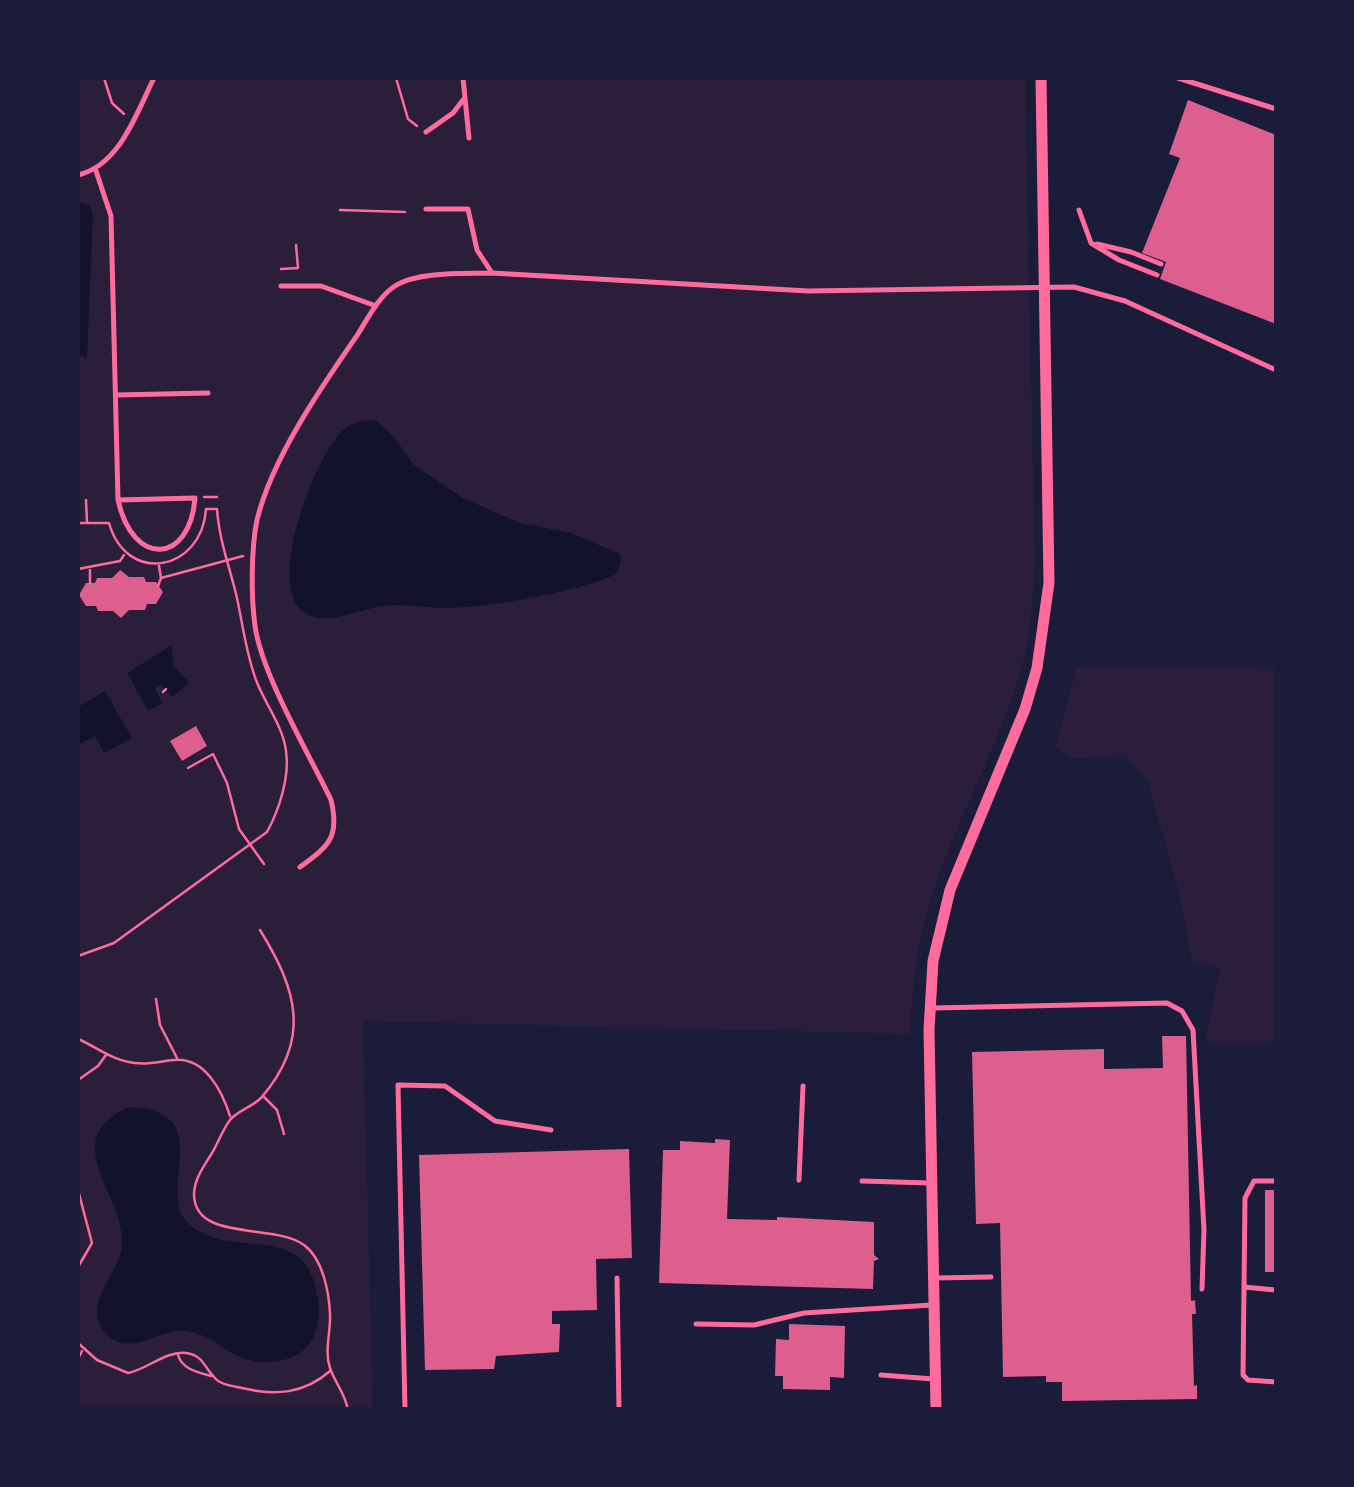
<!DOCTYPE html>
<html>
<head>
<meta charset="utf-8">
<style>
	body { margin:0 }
	#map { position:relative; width:1354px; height:1487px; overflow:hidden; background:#1b1b3a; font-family:Manrope,sans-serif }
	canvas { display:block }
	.frame { position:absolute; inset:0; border:80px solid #1b1b3a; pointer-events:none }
</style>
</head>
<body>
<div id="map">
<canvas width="1354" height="1487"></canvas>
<div class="frame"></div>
</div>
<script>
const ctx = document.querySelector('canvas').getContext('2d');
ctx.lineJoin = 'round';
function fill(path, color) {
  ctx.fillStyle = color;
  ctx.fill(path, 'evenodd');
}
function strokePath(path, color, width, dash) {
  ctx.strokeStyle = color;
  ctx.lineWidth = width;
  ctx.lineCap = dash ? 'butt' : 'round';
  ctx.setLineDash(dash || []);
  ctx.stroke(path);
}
fill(new Path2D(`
	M78,78H1025L1035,564C1033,597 1031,630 1023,662C999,752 948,831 925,920C915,958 912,996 910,1034L363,1021L373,1409H78Z
	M1077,667L1276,668V1044L1205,1043L1220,969L1192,962L1179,892L1147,780L1125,755L1070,759L1055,747Z`), '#2a1e3b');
fill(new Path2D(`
	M81,202L90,206L93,214L87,358L78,356V203Z
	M376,420L394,437L414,465L463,498L520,523L571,533L620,554L621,561L616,574C579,592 486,608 444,608C424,608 403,603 383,606C360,609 322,629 301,610C268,580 315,451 347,427C355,421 367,421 376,420Z
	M172,645L173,665L189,683L172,697L168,692L164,694L162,684L155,688L162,703L148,711L127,673Z
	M105,691L132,738L104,753L95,736L80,744L78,707Z
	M129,1107C220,1111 155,1191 188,1223C231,1264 308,1215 318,1300C320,1313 318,1332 310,1343C302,1354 291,1359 278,1361C231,1368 223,1337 187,1331C159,1327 127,1362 103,1330C83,1302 119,1274 122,1246C127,1196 54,1141 129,1107Z`), '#12122b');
fill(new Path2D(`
	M1188,100L1276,135V324L1160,279L1166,262L1142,253L1180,158L1169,154Z
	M120,570L129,577H144L146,582H156L163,592L156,604H147L145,610H129L121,618L113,611H98L96,606H86L79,595L86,583H95L97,578H112Z
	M196,726L207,746L182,761L170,741Z
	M1162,1036H1186L1191,1301L1195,1300L1196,1314H1192L1194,1386L1197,1385V1399L1062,1401V1382H1046V1376L1003,1377L1000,1223L976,1224L972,1052L1104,1049V1069L1163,1068Z
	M715,1139L730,1140L727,1219L777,1220V1217L874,1222V1255L879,1259L874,1261L873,1289L659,1283L663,1150H680V1141L715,1143Z
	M629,1149L632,1258L596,1259L597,1310L552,1311V1324H560L559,1352L496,1356L494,1369L425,1370L419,1155Z
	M1265,1190H1276V1272H1265Z
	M789,1324L845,1326L844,1378L830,1377V1390L783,1389V1376H775L776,1339L789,1340Z`), '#dd5f8e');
strokePath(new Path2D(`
	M104,78L112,103L124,114
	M396,78L408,119L417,126
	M340,210L405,212
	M281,269L298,268L296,245
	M204,497H217
	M86,500L87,522
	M78,523H109C127,586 202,571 206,509H217C219,540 230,568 237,598C243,626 246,653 256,680C265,704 283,726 286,751C290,777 279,810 267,832L114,943L78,956
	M78,569L120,561L124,555
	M90,570V583
	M161,578L243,556
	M158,586L161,578L159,566
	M163,692L166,689
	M188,768L213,754L227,783L239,829L264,864
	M260,930C297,990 312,1039 261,1098C252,1107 237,1111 230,1120C223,1129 218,1143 212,1153C204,1166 194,1179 194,1195C195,1242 275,1223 304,1245C323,1259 329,1292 330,1314C331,1332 324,1351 330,1368C335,1383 345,1393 348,1410
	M156,999L160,1025L177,1058
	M78,1039C97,1047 113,1061 135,1063C149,1065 161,1061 174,1060C205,1057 222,1091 230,1116
	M78,1046V1078
	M78,1080L98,1066L106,1055
	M263,1096L277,1110L284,1134
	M78,1190L92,1243L78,1267
	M78,1343L97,1360L128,1373C148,1369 165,1351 186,1353C203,1355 204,1367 214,1377C220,1385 233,1386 242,1388C275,1396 304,1394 330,1371
	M178,1355C182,1369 197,1372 211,1376
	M78,1359L82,1351`), '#ff6b9d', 2.5);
strokePath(new Path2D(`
	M463,78L469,138
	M1178,78L1276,109
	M426,132L453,113L463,100
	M96,171L111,216L118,500C133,568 190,564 195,498L118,500
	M78,175C120,165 136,114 154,78
	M426,209H468L477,250L492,273L808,291L1074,287L1125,301L1276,370
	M1079,210L1091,243L1119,260L1157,275
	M1097,244L1131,252L1161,264
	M281,286H321L376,306
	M116,395L208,393
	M300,867C329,846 340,837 331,800C309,754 262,675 255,626C251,597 251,549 257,520C272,458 322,386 358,334C368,318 379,296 395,286C417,271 466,274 492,273
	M934,1008L1167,1003L1182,1011L1193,1030L1204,1230L1202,1289
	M799,1180L803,1086
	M862,1181L930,1183
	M1276,1181H1254L1245,1198L1243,1375L1248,1380L1276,1382
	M617,1278L619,1410
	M935,1278L991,1277
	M1244,1287L1275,1290
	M696,1324L754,1325L804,1313L932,1305
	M881,1375L933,1379
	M405,1410L398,1085L445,1086L495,1121L551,1130`), '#ff6b9d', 5);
strokePath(new Path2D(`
	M936,1410L929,1030L933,961L950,890L1025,709L1037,668L1049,583L1041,78`), '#ff6b9d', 11);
</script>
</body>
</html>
